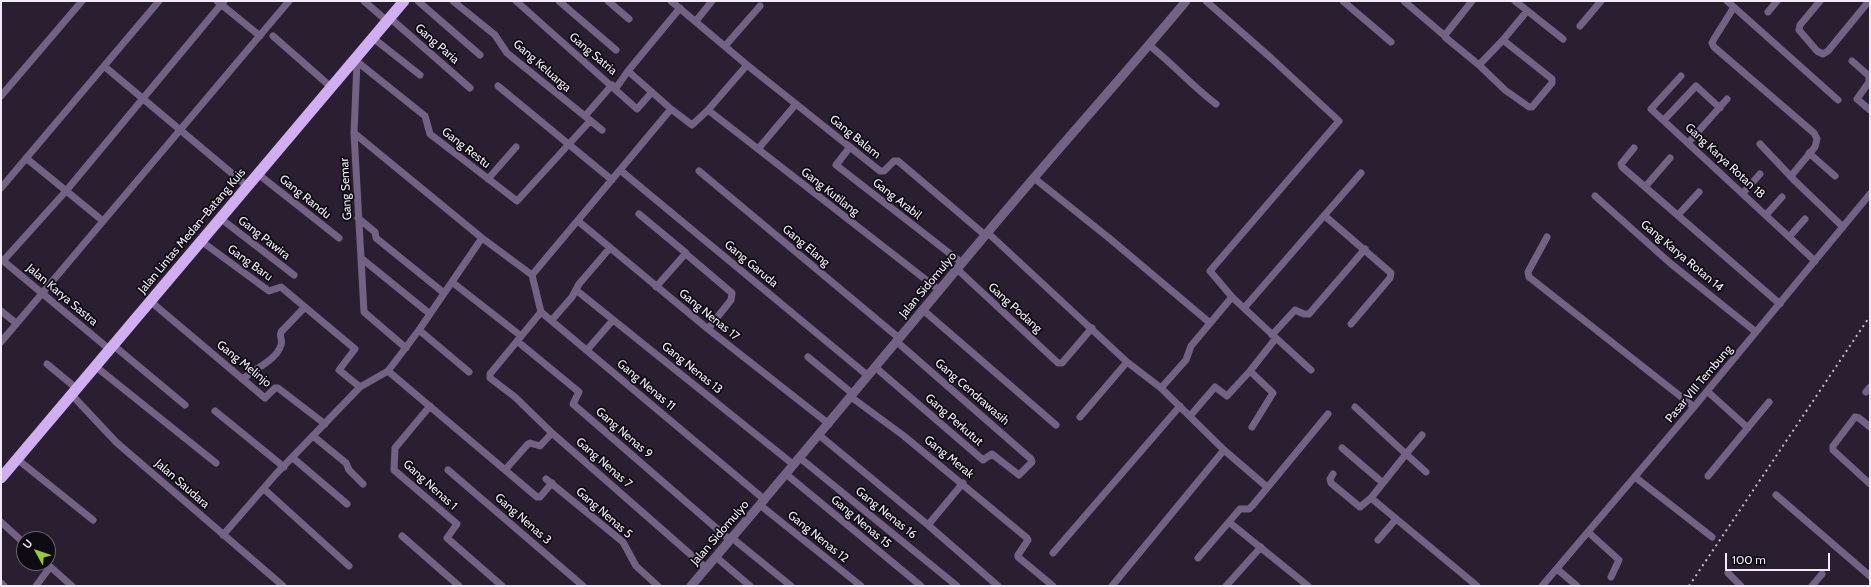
<!DOCTYPE html>
<html>
<head>
<meta charset="utf-8">
<style>
	body { margin:0 }
	#map { position:relative; width:1871px; height:587px; overflow:hidden; background:#291f31; font-family:Cabin,sans-serif }
	canvas { display:block }
	.frame { position:absolute; inset:0; border:2px solid #f1ebf7; pointer-events:none }
	.north { position:absolute; left:16px; top:531px; width:40px; height:40px; box-sizing:border-box; background:#0f0b13; border:1px solid #69656e; border-radius:50%; rotate:310deg; font-size:11px; font-weight:700; line-height:16px; text-align:center; color:#f1ebf7 }
	.north::after { content:''; display:block; margin:auto; width:14px; height:18px; background:#97cc38; clip-path:polygon(50% 0,100% 100%,50% 72%,0 100%) }
	.scale { position:absolute; left:1725px; top:553px; width:105px; height:18px; box-sizing:border-box; border:2px solid #f1ebf7; border-top:0; padding-left:5px; font-size:12px; line-height:14px; white-space:nowrap; color:#f1ebf7; -webkit-text-stroke:3px #0f0b13; paint-order:stroke }
</style>
</head>
<body>
<div id="map">
<canvas width="1871" height="587"></canvas>
<div class="frame"></div>
<div class="north">U</div>
<div class="scale">100 m</div>
</div>
<script>
const ctx = document.querySelector('canvas').getContext('2d');
ctx.lineJoin = 'round';
function strokePath(path, color, width, dash) {
  ctx.strokeStyle = color;
  ctx.lineWidth = width;
  ctx.lineCap = dash ? 'butt' : 'round';
  ctx.setLineDash(dash || []);
  ctx.stroke(path);
}
function drawText(font, color, halo, rows, align = 'center') {
  ctx.font = font + ' Cabin,sans-serif';
  ctx.lineWidth = 3.5;
  ctx.setLineDash([]);
  ctx.textBaseline = 'middle';
  ctx.strokeStyle = halo;
  ctx.fillStyle = color;
  for (const [text, x, y, turn = 0] of rows) {
    ctx.save();
    ctx.translate(x, y);
    ctx.rotate((+turn || 0) * Math.PI / 180);
    ctx.textAlign = isNaN(turn) ? turn : align;
    if (halo) ctx.strokeText(text, 0, 0);
    ctx.fillText(text, 0, 0);
    ctx.restore();
  }
}
strokePath(new Path2D(`
	M217,1L260,36
	M364,1L387,21
	M418,1L480,55
	M453,1L495,35L507,53L602,130
	M516,1L637,109L652,92
	M559,1L616,50
	M608,1L629,19
	M1206,1L1271,58L1339,121L1210,271L1232,297L1276,338L1250,371L1273,393L1252,427
	M1343,1L1391,42
	M1404,1L1445,36
	M1472,1L1445,35V37L1479,65L1503,40L1552,79V83L1532,107H1529L1505,90L1479,65
	M1515,1L1563,39
	M1727,1L1838,100
	M1820,1L1800,25L1799,30L1817,51L1823,54L1828,51L1869,1
	M1734,7L1714,39L1712,43L1714,47L1814,133L1817,139L1815,147L1791,176
	M1768,12L1777,1
	M390,18L470,88
	M696,21L712,1
	M1580,26L1601,1
	M273,36L331,87
	M373,38L420,75
	M1503,40L1527,11
	M1149,45C1173,64 1192,86 1216,104
	M725,46L760,6
	M355,60L425,116L430,134L517,201L590,121
	M1852,61L1869,76V82L1857,99L1870,110
	M357,62L354,133L364,312L406,348
	M747,65L880,171H884L894,161H898L985,235
	M104,66L247,186
	M1681,76L1651,109L1815,261
	M498,86L612,180
	M616,88L628,71
	M1,96L82,1
	M671,109L628,71L680,8
	M708,110L939,290
	M585,116L612,85
	M1664,120L1696,86L1720,108
	M354,133L482,238
	M1689,142L1727,99
	M1760,144L1795,181L1843,227
	M850,147L836,165L962,263
	M1634,148L1621,164L1622,167L1780,304
	M758,149L796,104
	M1809,153L1835,176
	M26,158L103,221
	M620,170L867,375
	M699,171L899,338
	M258,174L339,238
	M1034,178L1109,238L1210,323
	M488,179L516,147
	M1645,187L1670,158
	M1,188L159,1
	M1743,193L1760,174
	M1595,196L1670,263L1756,332
	M639,214L686,253L656,287
	M1678,215L1699,192
	M1766,215L1782,197
	M1325,216L1391,273L1390,278L1351,324
	M220,218L294,275
	M358,218L375,232L376,238L444,293
	M578,221L708,329L829,424
	M988,233L1127,362L1161,388L1224,450L1267,487
	M1547,237L1528,272L1529,277L1694,407
	M1789,237L1805,219
	M201,241L269,291L281,287L355,349L339,370L360,387
	M686,254L732,293L731,300L708,329
	M361,258L430,314
	M1,259L109,349
	M3,261L66,191L224,1
	M957,269L1058,363H1062L1092,328
	M532,275L541,312L765,500
	M452,282L521,336
	M576,290L794,465
	M150,301L265,398L275,388H278L325,424
	M1245,307L1361,173
	M923,310L1056,425
	M1,311L16,323
	M541,312L490,374V378L515,397L552,433L706,568
	M552,320L572,297L579,284L609,249
	M419,330L469,372
	M1272,335L1295,310L1304,314H1309L1365,249
	M1276,338L1311,370
	M517,341L579,392L573,404L730,540
	M1,342L289,1
	M113,345L185,405
	M587,350L613,320
	M808,357L853,394
	M47,364L76,388
	M95,366L216,463
	M875,367L983,460L992,454L1019,475L1032,462L1031,459L896,341
	M388,371L537,497H540L552,483
	M243,379C255,368 276,361 281,345C283,340 279,337 281,332L304,308
	M1161,388L1186,360L1191,346L1232,297
	M1707,391L1748,428
	M1866,392L1870,387
	M71,394L116,442L283,586
	M851,397L904,436L1027,538L1028,540L1018,555V557L1053,586
	M430,406L395,448L394,470L457,524L447,538L502,586
	M1355,407L1406,454L1422,435
	M215,411L284,467
	M1190,416L1215,387L1227,396L1250,371
	M1080,417L1127,362
	M1870,427L1859,418L1855,417L1833,446V450L1870,484
	M819,435L928,525L998,586
	M313,436L346,463L349,470L363,484
	M1342,448L1383,483
	M293,458L347,504
	M800,458L957,586
	M17,459L93,520
	M448,470L583,586
	M505,470L527,445L530,443L540,446L552,433
	M786,474L921,586
	M1333,474L1330,479L1331,483L1360,507L1371,498L1406,454L1426,472
	M1708,476L1769,402
	M1635,477L1712,537
	M546,479L623,542L636,566L658,586
	M264,489L349,566
	M1776,495L1870,576
	M1371,498L1477,586
	M760,505L861,586
	M1,522L24,543
	M1229,522L1308,586
	M928,525L963,483
	M1588,532L1619,560L1611,577
	M223,535L276,474L360,387L388,371L419,330L482,238L532,275L671,109L692,125L708,110L747,65L671,1
	M402,536L459,586
	M732,538L791,586
	M1378,540L1396,519
	M1053,553L1180,406
	M716,557L750,586
	M1198,558L1240,509H1249L1253,505L1328,414
	M46,563L72,586
	M1557,569L1577,586
	M1728,573L1741,586
	M1,583L4,586
	M36,586L50,567
	M1112,586L1224,450
	M1226,586L1261,547
	M1542,586L1694,407L1870,194
	M1812,586L1822,574`), '#736283', 7);
strokePath(new Path2D(`
	M691,586C791,469 889,350 988,232C1053,154 1121,79 1186,1`), '#736283', 9);
strokePath(new Path2D(`
	M1,478L404,1`), '#d0aef1', 11);
strokePath(new Path2D(`
	M1689,586L1870,316`), '#c7c0cd', 2, [2, 4]);
drawText('12px', '#f1ebf7', '#0f0b13', [
	["Gang Paria",437,44,41],
	["Gang Satria",593,54,40],
	["Gang Keluarga",542,66,41],
	["Gang Balam",855,137,39],
	["Gang Restu",466,148,38],
	["Gang Karya Rotan 18",1725,161,43],
	["Gang Semar",346,189,-93],
	["Gang Kutilang",830,192,38],
	["Gang Randu",305,197,39],
	["Gang Arabil",897,199,38],
	["Jalan Lintas Medan–Batang Kuis",192,231,-50],
	["Gang Pawira",264,238,38],
	["Gang Elang",806,246,40],
	["Gang Karya Rotan 14",1682,256,40],
	["Gang Baru",250,263,36],
	["Gang Garuda",751,264,40],
	["Jalan Sidomulyo",928,285,-50],
	["Jalan Karya Sastra",62,295,40],
	["Gang Podang",1015,308,42],
	["Gang Nenas 17",709,315,39],
	["Gang Melinjo",244,364,39],
	["Gang Nenas 13",692,368,39],
	["Pasar VIII Tembung",1699,384,-50],
	["Gang Nenas 11",646,385,40],
	["Gang Cendrawasih",972,392,41],
	["Gang Perkutut",954,420,41],
	["Gang Nenas 9",624,433,41],
	["Gang Merak",949,457,39],
	["Gang Nenas 7",604,463,41],
	["Jalan Saudara",182,484,41],
	["Gang Nenas 1",430,485,42],
	["Gang Nenas 5",604,513,41],
	["Gang Nenas 16",886,513,39],
	["Gang Nenas 3",523,519,41],
	["Gang Nenas 15",861,522,40],
	["Jalan Sidomulyo",720,533,-49],
	["Gang Nenas 12",818,537,39]
]);
</script>
</body>
</html>
